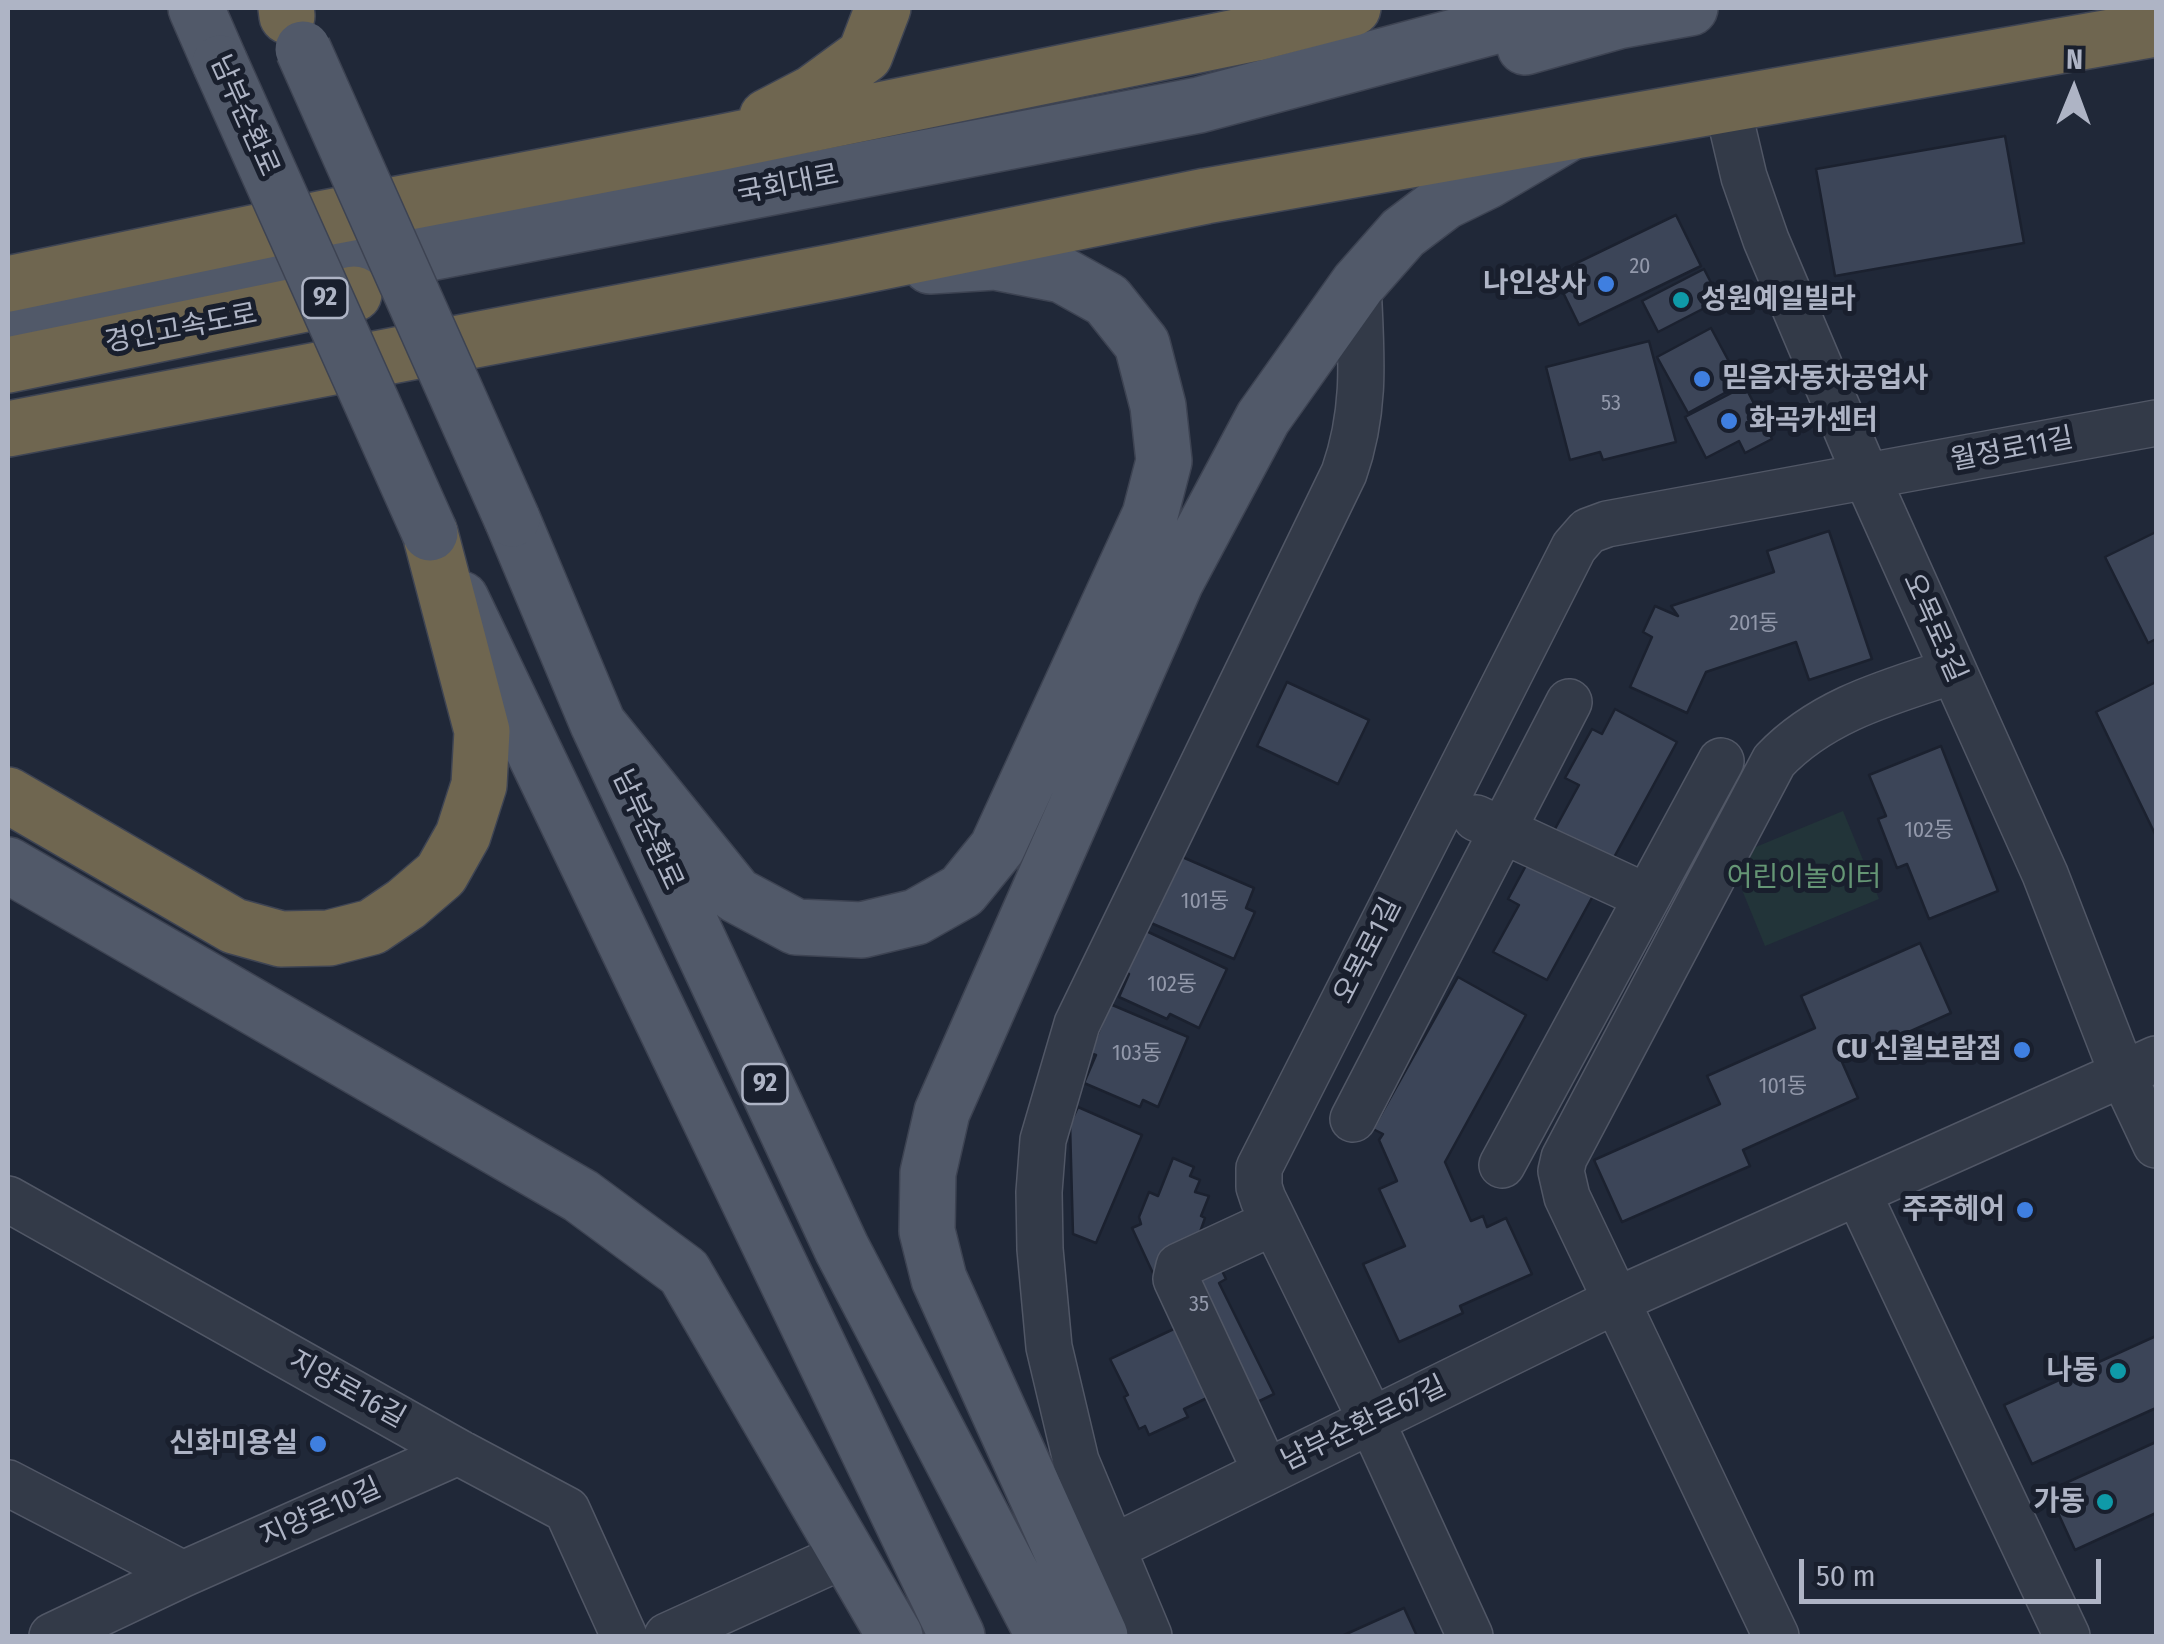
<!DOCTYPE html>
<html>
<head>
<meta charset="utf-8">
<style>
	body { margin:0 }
	#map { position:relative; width:2164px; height:1644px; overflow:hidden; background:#202838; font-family:"Fira Sans Condensed",sans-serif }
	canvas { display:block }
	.frame { position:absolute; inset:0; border:10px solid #aeb4c5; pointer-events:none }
	.north { position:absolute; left:2024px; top:40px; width:100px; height:100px; -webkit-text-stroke:8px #191f2d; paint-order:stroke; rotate:1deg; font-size:28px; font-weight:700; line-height:40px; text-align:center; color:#aeb4c5 }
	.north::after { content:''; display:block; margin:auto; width:35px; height:45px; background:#aeb4c5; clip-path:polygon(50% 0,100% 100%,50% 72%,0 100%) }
	.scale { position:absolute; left:1799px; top:1559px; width:302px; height:45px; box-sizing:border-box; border:5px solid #aeb4c5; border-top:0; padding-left:12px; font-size:30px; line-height:35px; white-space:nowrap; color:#aeb4c5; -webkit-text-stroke:8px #191f2d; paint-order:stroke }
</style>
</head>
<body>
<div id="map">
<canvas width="2164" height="1644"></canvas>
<div class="frame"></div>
<div class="north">N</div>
<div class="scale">50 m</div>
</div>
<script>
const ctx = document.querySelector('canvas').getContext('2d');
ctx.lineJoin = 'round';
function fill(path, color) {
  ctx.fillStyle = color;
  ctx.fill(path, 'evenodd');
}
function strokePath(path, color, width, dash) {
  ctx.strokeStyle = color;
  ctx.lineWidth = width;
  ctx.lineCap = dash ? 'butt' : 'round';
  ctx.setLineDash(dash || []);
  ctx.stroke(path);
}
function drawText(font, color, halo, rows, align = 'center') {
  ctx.font = font + ' "Fira Sans Condensed","Noto Sans KR",sans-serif';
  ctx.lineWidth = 10;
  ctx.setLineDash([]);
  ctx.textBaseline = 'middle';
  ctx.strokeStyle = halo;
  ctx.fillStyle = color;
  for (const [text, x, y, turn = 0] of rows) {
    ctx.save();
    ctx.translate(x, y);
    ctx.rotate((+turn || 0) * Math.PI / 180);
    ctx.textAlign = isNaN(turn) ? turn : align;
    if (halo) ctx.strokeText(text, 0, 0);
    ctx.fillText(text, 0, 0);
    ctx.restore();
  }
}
fill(new Path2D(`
	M1843,811L1879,899L1765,946L1729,858Z`), '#223439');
const building = new Path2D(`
	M2005,136L2024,243L1835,276L1816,169Z
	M1676,215L1701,266L1579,325L1554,274Z
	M1704,269L1720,300L1658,332L1642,301Z
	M1711,328L1741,384L1688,413L1657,357Z
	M1649,341L1676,442L1603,460L1600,452L1570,460L1546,367Z
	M1745,386L1772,439L1745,453L1739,441L1706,458L1685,417Z
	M1829,531L1872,659L1809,680L1796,642L1706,672L1687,713L1630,687L1652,637L1643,632L1655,606L1678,616L1671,606L1774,572L1767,551Z
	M2156,532V639L2148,643L2105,557Z
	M1287,682L1369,720L1338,784L1257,746Z
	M2156,682V836L2096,712Z
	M1615,709L1677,742L1547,980L1493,952L1519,905L1508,899L1530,858L1537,862L1579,785L1565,778L1592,729L1602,734Z
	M1941,746L1998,891L1929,919L1907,864L1897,868L1878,819L1886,816L1869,775Z
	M1173,853L1254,888L1246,908L1255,912L1234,959L1151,923L1164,895Z
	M1142,929L1227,969L1199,1028L1170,1014L1167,1019L1119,997L1129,974L1122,971Z
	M1920,943L1951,1013L1842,1062L1858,1098L1743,1150L1750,1166L1622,1222L1594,1160L1720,1104L1707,1076L1815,1028L1801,996Z
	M1458,977L1526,1015L1445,1162L1471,1221L1483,1216L1487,1227L1506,1218L1532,1274L1460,1306L1463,1313L1399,1342L1363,1264L1405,1246L1379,1189L1397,1181L1379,1140L1383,1134L1373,1129Z
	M1110,1004L1188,1037L1158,1107L1143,1100L1140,1107L1084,1083L1096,1055L1090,1053Z
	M1078,1107L1142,1135L1096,1243L1073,1234L1070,1124Z
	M1173,1158L1194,1167L1190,1176L1200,1180L1195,1192L1209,1196L1201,1216L1205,1218L1199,1235L1206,1237L1226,1279L1219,1283L1274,1394L1222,1419L1211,1396L1184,1409L1188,1417L1149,1435L1145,1426L1139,1429L1124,1397L1128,1395L1110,1359L1178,1327L1132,1228L1141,1224L1139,1217L1149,1192L1158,1196Z
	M2156,1336V1408L2032,1464L2004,1405Z
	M2156,1442V1513L2075,1550L2048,1491Z
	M1404,1608L1417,1636H1345L1344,1635Z`);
fill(building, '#3c4558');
strokePath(building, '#1b212f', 2.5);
const minor = new Path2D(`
	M1727,105L1744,177L1766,240L1867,478L2045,874L2123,1075L2156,1145
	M1476,818L1647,897
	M1353,1119L1569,702
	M1502,1165L1721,761
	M1858,1193L2067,1636
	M8,1199L458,1452L567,1510L624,1636
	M1266,1472L1176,1279L1179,1266L1274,1222
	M8,1483L183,1574
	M1112,1548L1617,1300L2156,1059
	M52,1636L183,1574L458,1452
	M667,1636L847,1554
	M1149,1636L1076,1461L1049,1347L1040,1249L1039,1192L1043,1140L1077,1024L1344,473C1367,408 1361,352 1358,284
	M1470,1636L1371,1420L1263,1199L1259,1187V1168L1574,547L1588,531L1607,524L2156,423
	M1776,1636L1567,1197L1561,1171L1564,1158L1774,761C1822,710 1889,692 1953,671`);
const major = new Path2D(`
	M196,8L220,63
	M1525,47L1618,21L1690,8
	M8,334L1199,105L1563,8
	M512,519L598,724L842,1249L1044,1636
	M461,599L957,1636
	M598,724L736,895L796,927L862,930L916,917L962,891L997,848L1150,515L1164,461L1158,406L1142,344L1107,300L1062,275L995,262L930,266
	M8,865L581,1196L684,1272L895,1636
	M1100,1636L939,1279L927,1231L928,1173L942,1112L1176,581L1263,418L1358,284L1403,233L1444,202L1487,181L1567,134`);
const highway = new Path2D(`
	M286,8L287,16
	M767,117L813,93L865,55L883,8
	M8,284L325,218L718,143L1256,33L1353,8
	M8,365L354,294
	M8,429L837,271L1206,196L2156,29
	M8,795L234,926L281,939L329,938L372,927L406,904L441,874L463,835L479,785L482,731L430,533`);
strokePath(minor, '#515766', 48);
strokePath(major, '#3d4352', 58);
strokePath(highway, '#3e4453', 58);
strokePath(minor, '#333a48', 45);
strokePath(major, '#515969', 55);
strokePath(highway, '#6f6650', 55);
const majorBridge = new Path2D(`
	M303,49L512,519
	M220,63L430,533`);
strokePath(majorBridge, '#3d4352', 58, []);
strokePath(majorBridge, '#515969', 55);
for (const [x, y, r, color] of [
	[1606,284,10,"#3f7fe0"],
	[1681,300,10,"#0f9aa8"],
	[1702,379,10,"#3f7fe0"],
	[1729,421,10,"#3f7fe0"],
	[2022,1050,10,"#3f7fe0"],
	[2025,1210,10,"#3f7fe0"],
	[2118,1371,10,"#0f9aa8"],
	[318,1444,10,"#3f7fe0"],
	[2105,1502,10,"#0f9aa8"]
]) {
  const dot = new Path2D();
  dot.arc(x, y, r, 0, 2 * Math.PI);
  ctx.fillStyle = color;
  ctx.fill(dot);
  strokePath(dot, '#191f2d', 4);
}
drawText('22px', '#9298aa', null, [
	["20",1640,267],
	["53",1611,404],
	["201동",1754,624],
	["102동",1929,831],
	["101동",1205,902],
	["102동",1172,985],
	["103동",1137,1054],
	["101동",1783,1087],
	["35",1199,1305]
]);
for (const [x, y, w] of [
	[325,298,45],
	[765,1084,45]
]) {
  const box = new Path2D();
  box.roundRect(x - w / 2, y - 20, w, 40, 8);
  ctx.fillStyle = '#191f2d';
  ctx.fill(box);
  strokePath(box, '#aeb4c5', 2.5);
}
drawText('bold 25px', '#aeb4c5', null, [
	["92",325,298],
	["92",765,1084]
]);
drawText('28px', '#aeb4c5', '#191f2d', [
	["남부순환로",244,116,66],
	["국회대로",788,185,-11],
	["경인고속도로",181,329,-11],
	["월정로11길",2012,450,-11],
	["오목로3길",1934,628,66],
	["남부순환로",647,830,65],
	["오목로1길",1368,951,-63],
	["지양로16길",347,1390,29],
	["남부순환로67길",1364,1424,-26],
	["지양로10길",321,1513,-24]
]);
drawText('bold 28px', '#aeb4c5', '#191f2d', [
	["나인상사",1586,284],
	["성원예일빌라",1701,300,"left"],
	["믿음자동차공업사",1722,379,"left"],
	["화곡카센터",1749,421,"left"],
	["CU 신월보람점",2002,1050],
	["주주헤어",2005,1210],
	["나동",2098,1371],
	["신화미용실",298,1444],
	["가동",2085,1502]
], 'right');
drawText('28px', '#659675', '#191f2d', [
	["어린이놀이터",1804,878]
]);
</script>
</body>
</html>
